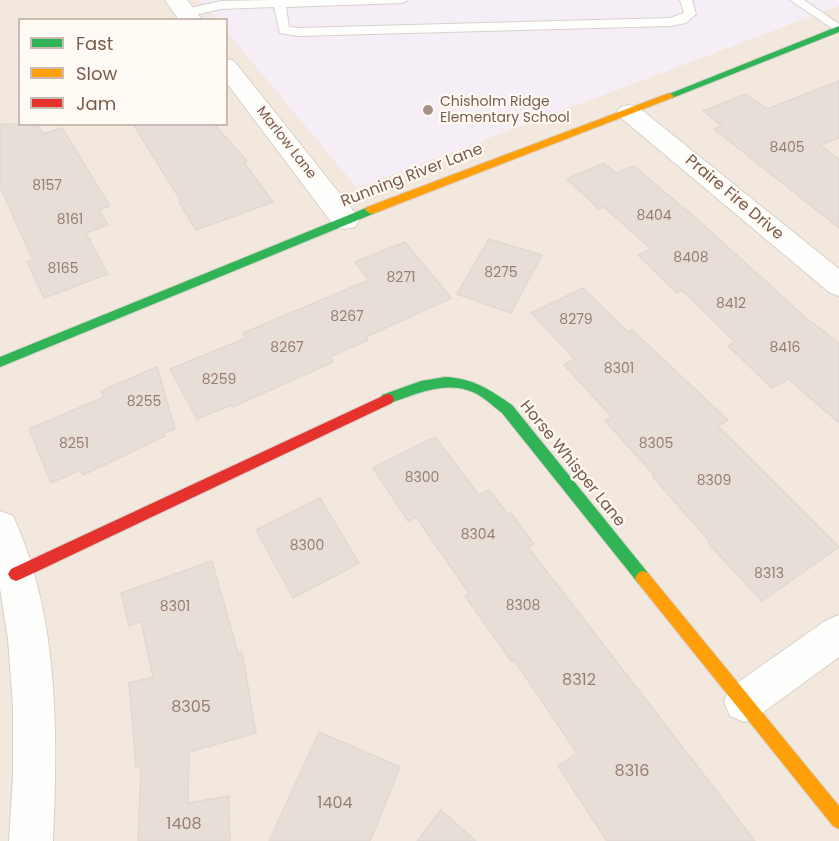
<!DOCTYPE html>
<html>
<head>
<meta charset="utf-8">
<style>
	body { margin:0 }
	#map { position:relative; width:839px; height:841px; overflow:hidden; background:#f9f5f0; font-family:Poppins,sans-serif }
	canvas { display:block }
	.legend { position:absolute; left:18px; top:18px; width:210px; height:108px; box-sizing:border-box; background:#fffaf3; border:2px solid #cabbb1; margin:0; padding:8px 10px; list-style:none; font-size:18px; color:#7a5c4d }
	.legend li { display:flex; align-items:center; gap:12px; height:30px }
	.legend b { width:30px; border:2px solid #cabbb1 }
</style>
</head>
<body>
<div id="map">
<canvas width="839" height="841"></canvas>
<ul class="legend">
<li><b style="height:8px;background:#30b455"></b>Fast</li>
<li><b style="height:8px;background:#ff9f0a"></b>Slow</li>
<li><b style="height:8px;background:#e5322d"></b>Jam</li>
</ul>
</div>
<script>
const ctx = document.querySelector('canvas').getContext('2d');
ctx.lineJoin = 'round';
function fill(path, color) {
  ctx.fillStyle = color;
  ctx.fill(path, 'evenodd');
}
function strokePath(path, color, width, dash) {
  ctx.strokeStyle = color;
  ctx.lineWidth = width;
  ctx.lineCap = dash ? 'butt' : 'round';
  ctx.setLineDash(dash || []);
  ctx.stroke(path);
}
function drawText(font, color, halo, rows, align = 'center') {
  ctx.font = font + ' Poppins,sans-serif';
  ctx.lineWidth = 4.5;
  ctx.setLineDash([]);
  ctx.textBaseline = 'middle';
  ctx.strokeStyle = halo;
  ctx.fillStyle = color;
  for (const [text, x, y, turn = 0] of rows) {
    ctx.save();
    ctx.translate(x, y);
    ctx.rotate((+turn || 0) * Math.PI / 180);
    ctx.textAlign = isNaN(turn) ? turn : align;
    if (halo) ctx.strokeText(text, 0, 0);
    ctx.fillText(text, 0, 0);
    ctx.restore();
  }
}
fill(new Path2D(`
	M0,0H839V841H0ZM20,20H226V124H20Z`), '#f2e8de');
fill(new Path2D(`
	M199,0H839V6L357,188L227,32L226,20L216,19Z`), '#f6eef6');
const building = new Path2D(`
	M839,81V138L820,145L839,159V228L714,129L722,126L703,111L746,94L767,109Z
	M0,124H37L43,134L62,128L110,206L99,210L108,225L86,233L108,274L44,298L27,262L33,260L0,187Z
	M133,124H214L247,161L244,162L273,202L196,230L179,202L181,201Z
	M604,163L616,173L634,166L698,220L805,317L839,343V423L788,379L772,388L728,346L735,342L682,290L677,293L638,255L651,249L604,207L599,209L567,179Z
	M489,239L542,255L511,313L457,294Z
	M405,242L451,298L366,337L368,340L330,357L333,362L232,407L231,405L197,419L170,369L246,338L243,333L369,280L355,262Z
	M583,288L628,332L632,330L728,420L718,426L839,547L762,601L708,543L710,542L653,477L655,476L605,421L612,417L564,365L575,359L531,313Z
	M157,367L175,429L164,433L165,436L83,475L80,470L51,483L29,429L104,397L101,391Z
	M435,437L479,495L489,490L508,514L511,513L534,544L528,547L755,841H607L558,766L577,753L514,660L512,662L465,596L469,593L416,517L408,521L373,468Z
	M320,498L359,563L293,598L256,530Z
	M212,561L238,653L242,652L256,733L189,752L188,803L229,796L230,841H138L141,766L136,767L129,683L153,677L141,621L129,626L121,593Z
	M319,732L400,767L370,841H269Z
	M441,810L476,841H417Z`);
fill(building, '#e6ded7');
strokePath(building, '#e2d8d2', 1.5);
const lane = new Path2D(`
	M275,0H408L402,3L286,7L289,27L298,28L670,18L684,13L680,0H692L696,14L686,23L670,26L298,36L280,33L274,7L221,9L186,17L180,13L182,10L221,1Z
	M790,0H804L839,24V33Z`);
const street = new Path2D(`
	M165,0H187L202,20H179Z
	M226,59L234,61L355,213L359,220L355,227L345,229L335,227L226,82Z
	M629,105L638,107L839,269V296L829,292L620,117L617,112L620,107Z
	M0,511L13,516C59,616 58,733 53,841H9L13,776V707L8,639L0,588Z
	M839,615V657L758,716L744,722L730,716L724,702L730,688L825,621Z`);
const fast = new Path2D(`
	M839,26V32L672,98L664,96Z
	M371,206L375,207V213L0,367V357Z
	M445,377C473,378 490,390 512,405L648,573L651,578L648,583L643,585L638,583L502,413C493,406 485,398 475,393C445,379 415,395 387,404L382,403L380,399L382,395L421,381Z`);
const slow = new Path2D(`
	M669,93L674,96L672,98L375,213L371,214L365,210L367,207Z
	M643,571L648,573L839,806V829L833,826L638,583L635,578L638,573Z`);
const jam = new Path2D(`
	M387,394L392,395L394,399L392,403L21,579L16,581L11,579L8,574L11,569Z`);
strokePath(lane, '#d7d1cb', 2);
strokePath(street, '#d7d1cb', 2);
strokePath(fast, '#d9d2cb', 2);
strokePath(slow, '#d9d2cb', 2);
strokePath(jam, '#d9d2cb', 2);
fill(lane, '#fefefd');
fill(street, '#fefefd');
fill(fast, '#30b455');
fill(slow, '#ff9f0a');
fill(jam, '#e5322d');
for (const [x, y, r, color] of [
	[428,110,6,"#a69286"]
]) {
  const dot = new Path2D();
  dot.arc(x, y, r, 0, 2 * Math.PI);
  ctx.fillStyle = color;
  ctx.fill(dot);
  strokePath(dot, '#fffaf3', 2);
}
drawText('14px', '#7a5c4d', '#fffaf3', [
	["Chisholm Ridge",440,102],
	["Elementary School",440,118]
], 'left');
drawText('14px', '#7a5c4d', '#fffaf3', [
	["Marlow Lane",286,143,52]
]);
drawText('14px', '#977e72', null, [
	["8405",787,148],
	["8157",47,186],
	["8404",654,216],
	["8161",70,220],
	["8408",691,258],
	["8165",63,269],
	["8275",501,273],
	["8271",401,278],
	["8412",731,304],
	["8267",347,317],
	["8279",576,320],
	["8267",287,348],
	["8416",785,348],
	["8301",619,369],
	["8259",219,380],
	["8255",144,402],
	["8251",74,444],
	["8305",656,444],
	["8300",422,478],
	["8309",714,481],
	["8304",478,535],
	["8300",307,546],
	["8313",769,574],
	["8308",523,606],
	["8301",175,607]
]);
drawText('16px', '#7a5c4d', '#fffaf3', [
	["Running River Lane",412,176,-21],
	["Praire Fire Drive",734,198,40],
	["Horse Whisper Lane",572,464,51]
]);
drawText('16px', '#977e72', null, [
	["8312",579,681],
	["8305",191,708],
	["8316",632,772],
	["1404",335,804],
	["1408",184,825]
]);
</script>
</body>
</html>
